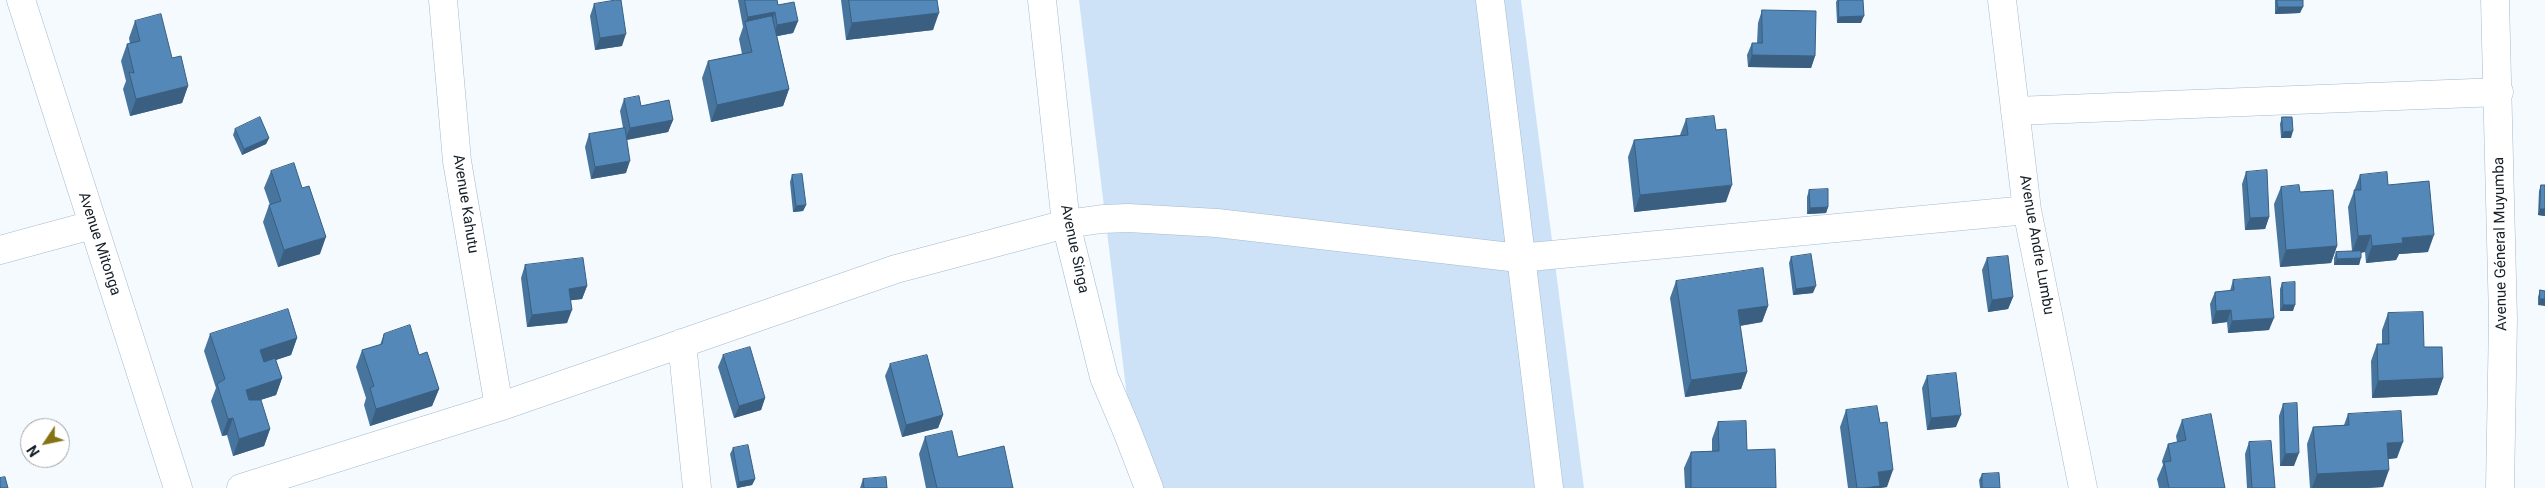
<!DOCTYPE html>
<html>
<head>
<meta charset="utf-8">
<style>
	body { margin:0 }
	#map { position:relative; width:2545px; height:488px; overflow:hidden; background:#f5faff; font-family:Roboto,sans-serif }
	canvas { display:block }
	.north { position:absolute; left:20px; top:418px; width:50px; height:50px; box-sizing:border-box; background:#fff; border:1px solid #a2a5a9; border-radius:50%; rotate:236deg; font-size:14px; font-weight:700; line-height:20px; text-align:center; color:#161f27 }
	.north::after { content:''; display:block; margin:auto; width:18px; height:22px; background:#847314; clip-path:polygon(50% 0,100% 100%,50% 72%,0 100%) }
</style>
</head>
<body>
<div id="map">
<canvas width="2545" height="488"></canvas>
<div class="north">N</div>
</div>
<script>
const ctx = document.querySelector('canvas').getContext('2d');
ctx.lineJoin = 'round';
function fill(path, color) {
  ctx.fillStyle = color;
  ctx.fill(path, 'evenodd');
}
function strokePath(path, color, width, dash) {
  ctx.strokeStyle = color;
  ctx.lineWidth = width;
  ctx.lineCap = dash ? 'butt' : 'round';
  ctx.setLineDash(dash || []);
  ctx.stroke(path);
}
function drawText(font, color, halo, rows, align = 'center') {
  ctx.font = font + ' Roboto,sans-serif';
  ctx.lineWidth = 4.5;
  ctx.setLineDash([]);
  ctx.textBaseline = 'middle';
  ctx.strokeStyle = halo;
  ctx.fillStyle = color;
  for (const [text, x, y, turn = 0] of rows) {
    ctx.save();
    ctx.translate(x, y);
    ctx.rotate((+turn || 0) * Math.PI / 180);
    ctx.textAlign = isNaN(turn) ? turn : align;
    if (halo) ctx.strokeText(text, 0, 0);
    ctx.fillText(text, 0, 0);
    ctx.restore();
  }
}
fill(new Path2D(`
	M1079,0H1521L1584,488H1138Z`), '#cde2f7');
const minor = new Path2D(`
	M21,0L178,488
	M443,0L457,161L499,407
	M1042,0L1066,224L1104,377L1127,431L1149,488
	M1490,0L1549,488
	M2002,0L2027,210L2083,488
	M2495,0L2503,319L2500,488
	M2015,111L2499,92
	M0,250L92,225
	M682,343L697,488
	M241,488L499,407L896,269L1066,224L1102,219L1128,218L1217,223L1519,258L2027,210`);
strokePath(minor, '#a3bad0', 29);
strokePath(minor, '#fff', 28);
fill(new Path2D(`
	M738,0H777L778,5L798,21L793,33L777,36L789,89L783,106L711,122L702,78L708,61L742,54L739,39L743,27Z
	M841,0H937L933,30L846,40Z
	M1837,0H1863L1861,23H1837L1836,2Z
	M2275,0H2303L2300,13L2275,14Z
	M594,4L622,46L595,50L590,16Z
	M1762,10L1815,56L1811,68L1748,67L1747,55L1752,43H1757L1758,23Z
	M135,21L172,58L188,86L182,103L130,116L123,89L126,81L121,61L127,44H130L129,38Z
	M624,99L673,120L668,132L627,140L626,173L591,179L585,147L589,134L623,128L620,111Z
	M2282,117L2291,138H2281L2280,124Z
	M1686,119L1726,202L1634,212L1628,157L1634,140L1680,135Z
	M235,129L269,138L266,144L242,155L233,135Z
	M271,171L302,188L320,254L278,267L263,222L269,205H270L264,188Z
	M2246,172L2269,217L2265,229L2245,230L2242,184Z
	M792,175L806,205L803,211L793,212L790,182Z
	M2360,175L2388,185L2428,252L2399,254L2396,260L2366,263L2365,252L2361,253L2359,265H2334V258L2336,252L2352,251L2348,207Z
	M2541,185L2545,216L2538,215L2539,191Z
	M2281,187L2300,192L2337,246L2331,263L2280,267L2274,204Z
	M1809,190L1828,207L1826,213L1807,214V197Z
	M1791,257L1813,293L1793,295L1789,263Z
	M1987,258L2013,297L2008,309L1988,312L1982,270Z
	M525,265L587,286L582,299L571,300L567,323L527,327L521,278Z
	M2233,280L2269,330L2228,333L2227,322L2212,324L2210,304L2215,292L2230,291Z
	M1676,281L1768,306L1762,322L1740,326L1747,372L1741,389L1685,397L1670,298Z
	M2282,283L2293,311H2280V289Z
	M2540,290L2545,291L2538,305V297Z
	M2388,313L2443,378L2437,395L2372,398L2371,361L2377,344H2382V330Z
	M210,334L297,338L291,355L276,360L282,378L276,395L260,400L270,429L264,446L233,456L227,435L222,436L211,401L216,388L204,351Z
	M384,334L419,355L439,389L432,406L370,426L364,405L366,398L356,367L362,350L380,345Z
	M723,355L765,398L761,410L734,418L718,367Z
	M890,364L943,415L938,428L902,437L885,376Z
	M1927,376L1956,427L1927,430L1922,388Z
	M2283,404L2294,466H2280L2279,416Z
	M1846,410L1887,487L1880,488H1848L1840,427Z
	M2348,414L2397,458L2388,459L2383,487L2367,488H2310L2307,444L2313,427L2344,425Z
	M2182,420L2225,488H2159L2157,479L2163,465L2162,461L2168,444L2177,442L2176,436Z
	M1718,422L1747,450L1776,488H1685L1684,468L1691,452L1712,451V439Z
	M925,437L958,457L1013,488H926L919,454Z
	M2249,442L2275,488H2247L2245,454Z
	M733,448L755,479L752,485L737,488L730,454Z
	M1982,474L2000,488H1980L1979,480Z
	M863,479L887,488H860Z`), '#47759e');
fill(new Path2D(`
	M2278,7H2303L2300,13L2275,14Z
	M775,12L771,25L745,24L748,17Z
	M939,13L933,30L846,40L852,23Z
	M1864,16L1861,23H1837L1839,17Z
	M798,21L793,33L773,37L777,25Z
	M626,34L622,46L595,50L600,38Z
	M1752,55L1815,56L1811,68L1748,67Z
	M188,86L182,103L130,116L136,99Z
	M789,89L783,106L711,122L717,105Z
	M673,120L668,132L625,140L630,128Z
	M2293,131L2291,138H2281L2283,132Z
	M269,138L266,144L242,155L244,149Z
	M630,161L626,173L591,179L595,167Z
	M1732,185L1726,202L1634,212L1640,195Z
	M806,205L803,211L793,212L796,206Z
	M1828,207L1826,213L1807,214L1810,208Z
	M2540,209H2545V216L2538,215Z
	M2269,217L2265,229L2245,230L2250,218Z
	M2371,235L2365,252L2352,253L2358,236Z
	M2434,235L2428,252L2399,254L2396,260L2366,263L2372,246L2402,238Z
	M326,237L320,254L278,267L284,250Z
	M2337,246L2331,263L2280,267L2286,250Z
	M2361,258L2359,265H2334L2337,259Z
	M587,286L582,299L565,301L569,289Z
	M1816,286L1813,293L1793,295L1796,289Z
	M2013,297L2008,309L1988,312L1992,300Z
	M2540,299H2545V306L2538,305Z
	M2283,305H2295L2293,311H2280Z
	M1768,306L1762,322L1732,327L1738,310Z
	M572,310L567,323L527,327L532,315Z
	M2231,310L2227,322L2212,324L2216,311Z
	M2274,318L2269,330L2228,333L2232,321Z
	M297,338L291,355L254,367L260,350Z
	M1747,372L1741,389L1685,397L1691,380Z
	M282,378L276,395L239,407L246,390Z
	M2443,378L2437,395L2372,398L2378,381Z
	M439,389L432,406L370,426L376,409Z
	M765,398L761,410L734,418L739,406Z
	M943,415L938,428L902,437L906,425Z
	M1961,415L1956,427L1927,430L1931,418Z
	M233,418L227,435L222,436L228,419Z
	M270,429L264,446L233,456L239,439Z
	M2403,442L2397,458L2381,460L2387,443Z
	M2299,453L2294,466H2280L2285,454Z
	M1893,470L1887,487L1880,488H1864L1878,472Z
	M2389,470L2383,487L2367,488H2312L2317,474Z
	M755,479L752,485L737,488L739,482Z`), '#3a5f81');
const building = new Path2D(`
	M616,0H621L626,34L600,38L594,4Z
	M745,0H777L778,5L794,2L798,21L777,25L775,12L748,17Z
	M849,0H937L939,13L852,23Z
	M1839,0H1863L1864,16L1839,17Z
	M2277,0H2303V7H2278Z
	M1762,10L1816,11L1815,56L1752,55V43H1762Z
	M161,14L172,58L181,56L188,86L136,99L129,72L134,73L127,44L140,41L135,21Z
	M772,16L789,89L717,105L708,61L752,52L745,22Z
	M639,96L641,106L669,100L673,120L630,128L624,99Z
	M1714,116L1716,130L1726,129L1732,185L1640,195L1634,140L1688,135L1686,119Z
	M260,117L269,138L244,149L235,129Z
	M2282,117H2292L2293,131L2283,132Z
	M625,128L630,161L595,167L589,134Z
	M294,163L302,188L309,186L326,237L284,250L269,205L281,201L271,171Z
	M2267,170L2269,217L2250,218L2246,172Z
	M2387,172L2388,185L2429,181L2434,235L2402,238L2403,243L2372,246L2371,235L2358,236L2354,190H2361L2360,175Z
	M802,174L806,205L796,206L792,175Z
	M2299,185L2300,192L2333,190L2337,246L2286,250L2281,187Z
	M2541,185H2545V209H2540Z
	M1828,189V207L1810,208L1809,190Z
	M2361,251V258L2337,259L2336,252Z
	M1811,254L1816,286L1796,289L1791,257Z
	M2008,256L2013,297L1992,300L1987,258Z
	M583,258L587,286L569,289L572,310L532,315L525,265Z
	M1763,268L1768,306L1738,310L1747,372L1691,380L1676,281Z
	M2270,277L2274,318L2232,321L2231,310L2216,311L2215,292L2234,290L2233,280Z
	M2295,282V305H2283L2282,283Z
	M2540,290L2545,291V299H2540Z
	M288,309L297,338L260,350L264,362L275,358L282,378L246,390L249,400H261L270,429L239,439L233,418L228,419L217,384L225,379L210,334Z
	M2423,312L2424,347H2442L2443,378L2378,381L2377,344H2389L2388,313Z
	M410,325L419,355L427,352L439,389L376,409L370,388L374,386L362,350L382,344L384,334Z
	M750,347L765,398L739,406L723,355Z
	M927,355L943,415L906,425L890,364Z
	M1956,373L1961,415L1931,418L1927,376Z
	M2297,403L2299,453L2285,454L2283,404Z
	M1877,406L1880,423L1887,422L1893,470L1878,472L1880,486L1864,488H1857L1846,410Z
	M2401,411L2403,442L2387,443L2389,470L2317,474L2313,427L2349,425L2348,414Z
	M2211,414L2225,488H2169L2164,462L2171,461L2168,444L2186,440L2182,420Z
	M1746,421L1747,450L1775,449L1776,488H1691V452L1719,451L1718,422Z
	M952,431L958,457L1004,446L1013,488H937L925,437Z
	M2271,441L2275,488H2252L2249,442Z
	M748,445L755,479L739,482L733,448Z
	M1999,473L2000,488H1982V474Z
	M5,477L8,488H0V478Z
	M886,477L887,488H864L863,479Z`);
fill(building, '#5388b8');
strokePath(building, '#3a5f81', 1);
drawText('15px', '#161f27', '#fff', [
	["Avenue Kahutu",465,204,81],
	["Avenue Mitonga",99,244,72],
	["Avenue Géneral Muyumba",2501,244,-91],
	["Avenue Andre Lumbu",2036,245,80],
	["Avenue Singa",1074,249,78]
]);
</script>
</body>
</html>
